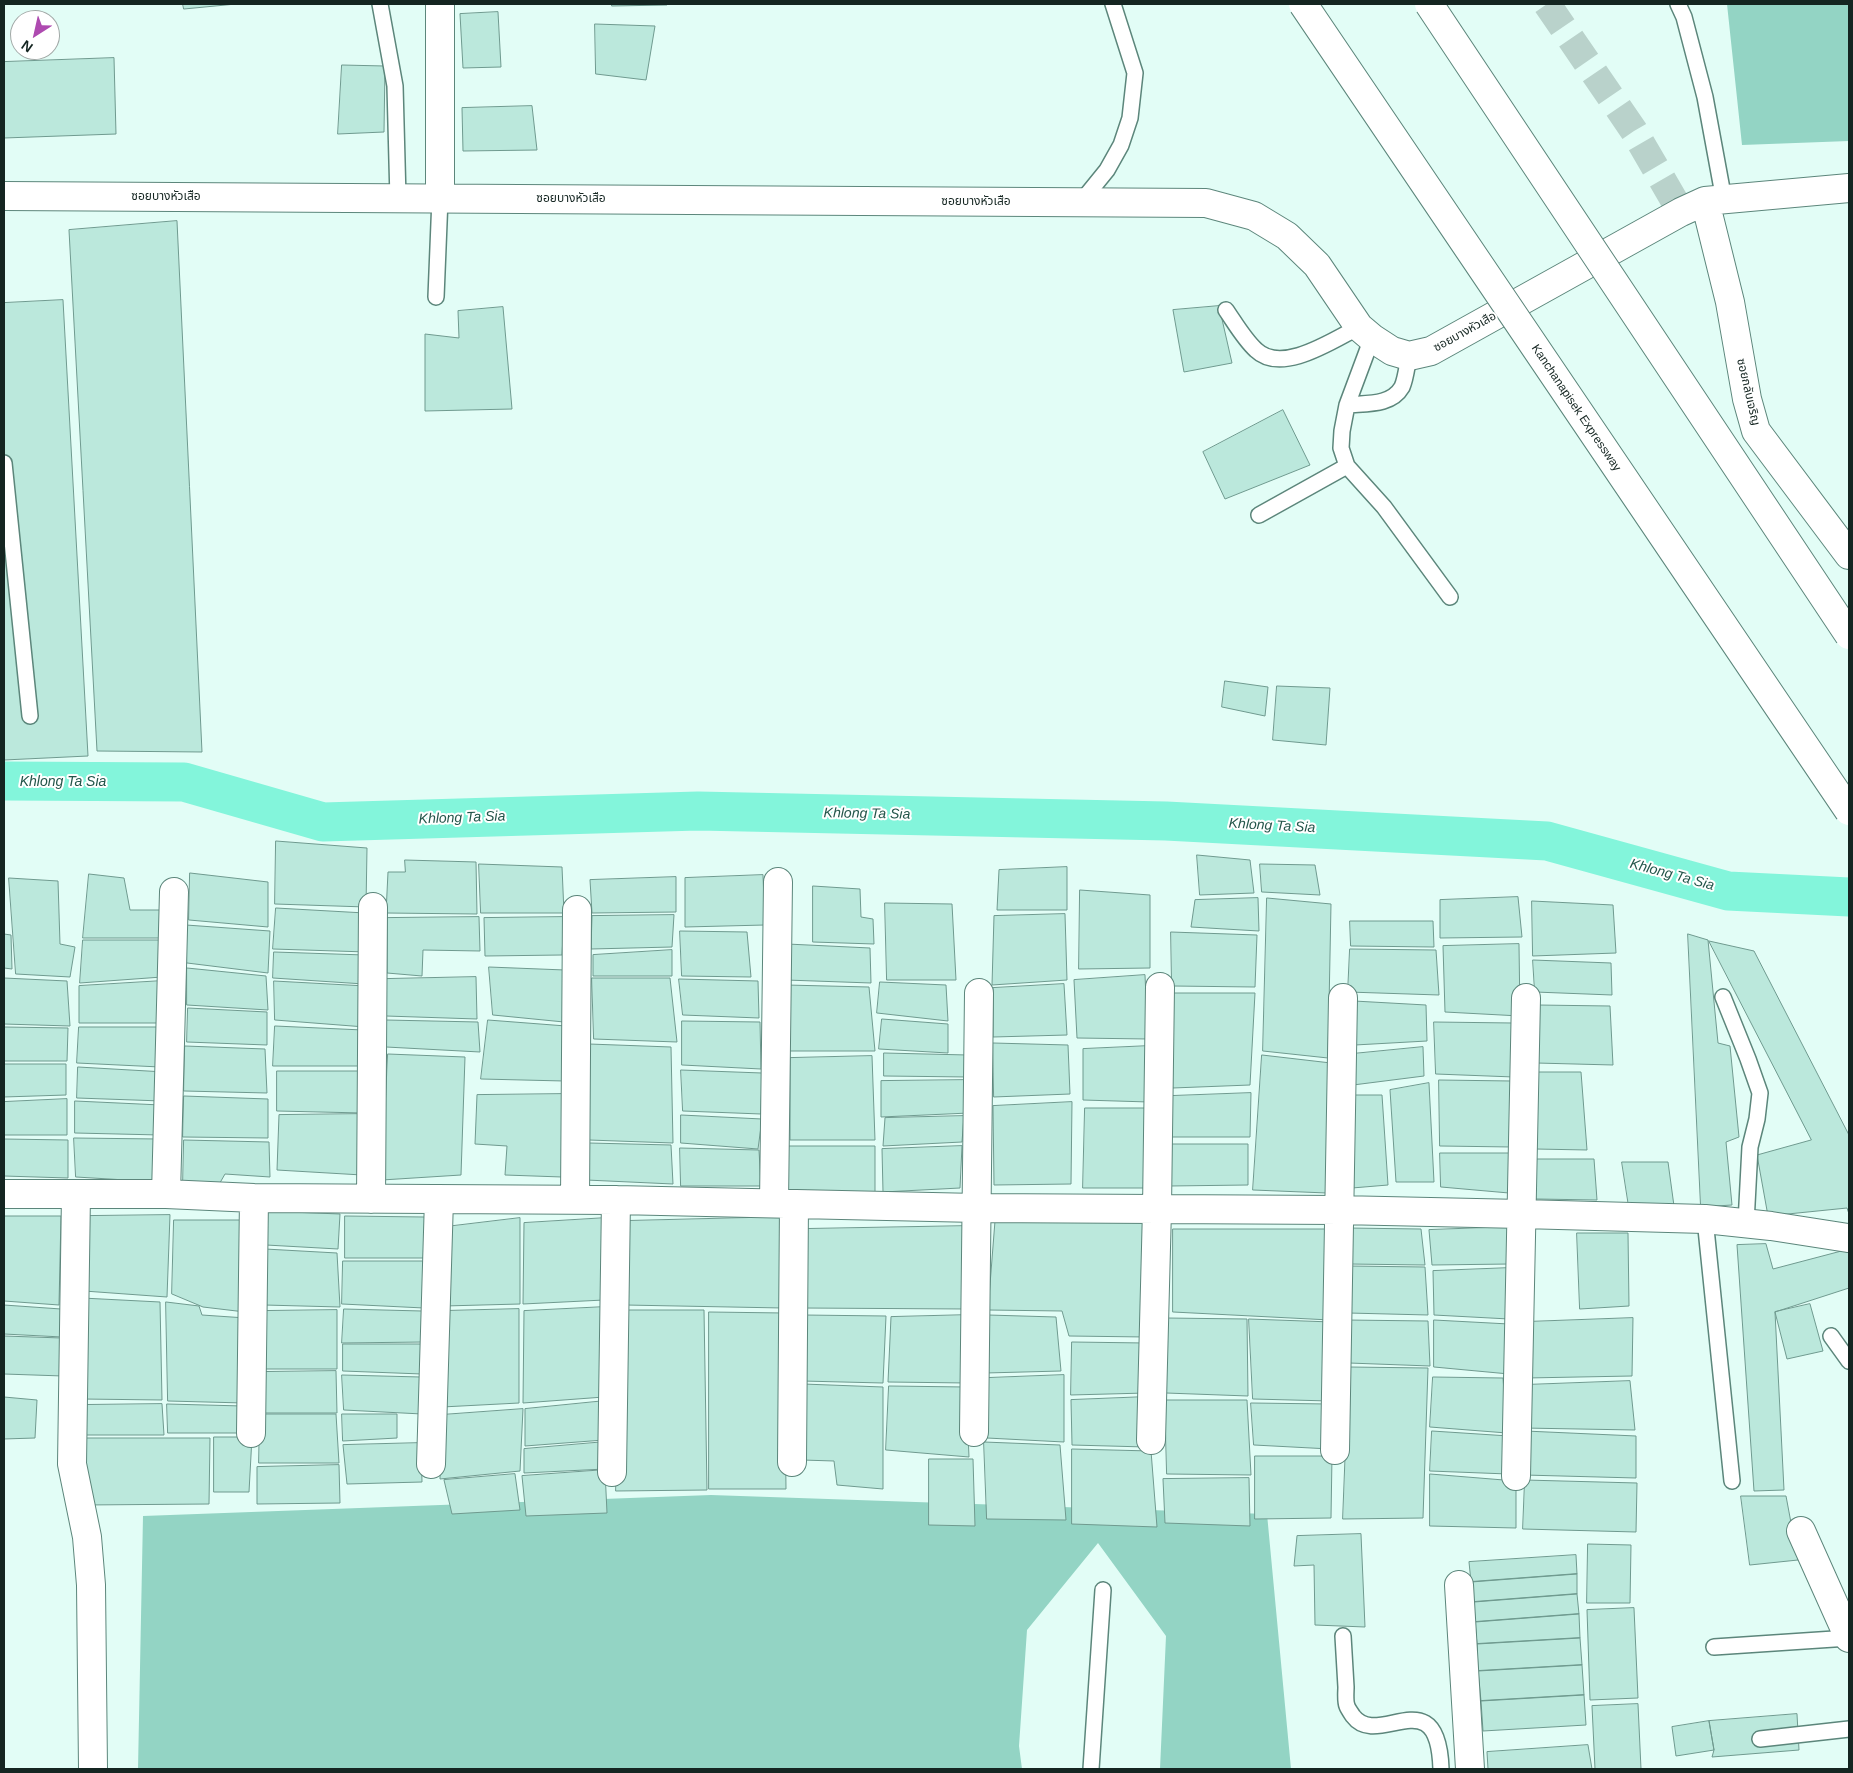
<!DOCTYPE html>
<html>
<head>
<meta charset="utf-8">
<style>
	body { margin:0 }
	#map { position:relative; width:1853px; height:1773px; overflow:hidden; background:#e2fdf6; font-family:Arial,sans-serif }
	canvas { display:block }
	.frame { position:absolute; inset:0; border:5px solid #142521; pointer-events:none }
	.north { position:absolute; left:10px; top:10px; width:50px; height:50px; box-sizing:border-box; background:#fff; border:1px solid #a1a8a6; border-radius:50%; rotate:215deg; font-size:14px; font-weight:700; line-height:20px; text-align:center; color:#142521 }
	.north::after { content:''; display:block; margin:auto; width:18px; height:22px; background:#ae4ab0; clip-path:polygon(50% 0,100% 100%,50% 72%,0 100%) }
</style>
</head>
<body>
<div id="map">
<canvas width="1853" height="1773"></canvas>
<div class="frame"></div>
<div class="north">N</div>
</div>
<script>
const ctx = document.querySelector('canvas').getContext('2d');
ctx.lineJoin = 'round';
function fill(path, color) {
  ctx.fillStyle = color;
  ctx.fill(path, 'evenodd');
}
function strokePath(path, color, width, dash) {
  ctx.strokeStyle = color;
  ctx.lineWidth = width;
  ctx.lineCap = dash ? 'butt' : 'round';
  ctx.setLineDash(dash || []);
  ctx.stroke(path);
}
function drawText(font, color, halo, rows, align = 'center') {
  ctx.font = font + ' Arial,"Noto Sans Thai",sans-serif';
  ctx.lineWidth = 4;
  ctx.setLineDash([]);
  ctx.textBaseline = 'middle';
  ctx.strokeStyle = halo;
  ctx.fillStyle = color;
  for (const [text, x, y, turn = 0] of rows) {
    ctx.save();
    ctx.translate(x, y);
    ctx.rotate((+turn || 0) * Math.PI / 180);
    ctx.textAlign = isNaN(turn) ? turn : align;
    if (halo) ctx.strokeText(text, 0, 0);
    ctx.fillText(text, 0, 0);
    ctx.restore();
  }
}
fill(new Path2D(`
	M1727,4H1849V141L1742,145Z
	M711,1495L1267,1514L1291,1769H1160L1166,1636L1098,1543L1027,1630L1019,1746L1022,1769H138L143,1516Z`), '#93d4c4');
strokePath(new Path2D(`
	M4,781L184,782L323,822L698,811L1166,821L1547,841L1728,891L1849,897`), '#83f5db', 39);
const building = new Path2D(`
	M183,4H236L184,9Z
	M612,4H667V5L612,6Z
	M498,12L501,67L463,68L460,14Z
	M595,24L655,26L646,80L596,74Z
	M114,58L116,134L4,138V62Z
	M342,65L385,66L384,132L338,134Z
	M532,106L537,150L463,151L462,108Z
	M177,221L202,752L97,751L69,230Z
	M63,300L88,756L4,760V303Z
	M1219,306L1232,363L1184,372L1173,310Z
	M503,307L512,409L425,411V334L459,338L458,311Z
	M1283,410L1310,465L1225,499L1203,452Z
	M1225,681L1268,687L1265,716L1222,707Z
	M1277,686L1330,688L1326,745L1273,740Z
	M276,841L367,848L366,907L275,904Z
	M1197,855L1250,860L1254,893L1200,895Z
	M405,860L476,862L477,914L386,913L388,872H405Z
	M479,864L562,867L564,913H481Z
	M1260,864L1315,865L1320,895L1262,892Z
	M1067,867V910H997L999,870Z
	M190,873L268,882V927L189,920Z
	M89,874L124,878L130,910H166V938H83Z
	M763,875L765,925L685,927V878Z
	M676,877V912L592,913L590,880Z
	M9,878L58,881L60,944L75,947L70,977L16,974Z
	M813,886L860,889L861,917L873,919L874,944L813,942Z
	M1080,890L1150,895V968L1079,969Z
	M1518,897L1522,937L1440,938V900Z
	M1258,898L1259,931L1191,927L1195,900Z
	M1267,898L1331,904L1328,1058L1263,1051Z
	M1532,901L1613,905L1616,953L1533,956Z
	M885,903L952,904L956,980H887Z
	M276,908L365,913L367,952L273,949Z
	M1065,914L1067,980L992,985L994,916Z
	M674,915L672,947L591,949L592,916Z
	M479,917L480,951L423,950L422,976L387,973V918Z
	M564,917L562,955L485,956L484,918Z
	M1350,921H1433L1434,947L1351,946Z
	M186,925L270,931L268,973L187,963Z
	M680,931L747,932L751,977L682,976Z
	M1171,932L1257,935L1255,987L1172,986Z
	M4,934L11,935L12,969L4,968Z
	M1688,934L1708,940L1718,1043L1730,1046L1739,1137L1726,1142L1732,1205L1701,1207Z
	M83,940H166L162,977L80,983Z
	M1709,941L1754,951L1849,1135V1214L1847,1208L1768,1216L1757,1155L1811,1140Z
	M787,944L870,948L871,983L786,980Z
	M1519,944L1520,1016L1445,1012L1443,946Z
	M1350,949L1436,950L1439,995L1348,992Z
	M672,950V976H593V955Z
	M274,952L365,955L364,984L273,978Z
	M1533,960L1611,963L1612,995L1535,992Z
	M489,967L565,970L564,1022L493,1015Z
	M187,968L266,976L268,1010L187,1005Z
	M1145,975L1148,1039L1077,1038L1074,980Z
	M476,977L477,1019L386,1016V979Z
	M4,978L67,981L70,1026L4,1024Z
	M592,978H670L677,1042L594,1039Z
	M679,979L758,981L759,1018L683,1015Z
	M162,981L160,1023H79V986Z
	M274,981L366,986L365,1027L275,1020Z
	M880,982L946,985L948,1021L877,1013Z
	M1064,984L1067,1035L993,1037V988Z
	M786,985L869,987L875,1051H789Z
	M1170,993H1255L1250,1085L1173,1088Z
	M1354,1001L1426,1005L1427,1041L1355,1045Z
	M1537,1005L1610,1006L1613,1065L1536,1063Z
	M188,1008L267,1012V1045L187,1042Z
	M882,1019L948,1024V1053L879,1049Z
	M386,1020L478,1022L480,1052L386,1047Z
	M488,1020L566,1026L564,1081L481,1079Z
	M682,1021L760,1022L761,1069L682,1065Z
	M1434,1022L1513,1023L1514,1077L1436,1074Z
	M275,1026L363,1030V1066H273Z
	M4,1027L68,1028L67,1061H4Z
	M79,1027H161L160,1067L77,1063Z
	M993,1043L1068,1045L1070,1094L994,1097Z
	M589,1044L671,1047L673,1143L589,1140Z
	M185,1046L265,1049L267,1093L184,1091Z
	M1149,1046V1102L1083,1100V1049Z
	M1423,1047L1424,1076L1353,1085L1352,1054Z
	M884,1053L968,1055L969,1077L884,1076Z
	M388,1054L465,1057L461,1175L382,1180Z
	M1262,1055L1331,1063L1327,1193L1253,1190Z
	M872,1056L875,1140H790V1058Z
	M4,1064H66V1095L4,1097Z
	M78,1067L165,1072L162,1101L77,1098Z
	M681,1070L762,1073L761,1114L683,1111Z
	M277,1071H362L363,1113L277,1111Z
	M1532,1072H1581L1587,1150L1535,1149Z
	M968,1080L969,1113L881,1117V1081Z
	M1439,1080L1512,1081V1147L1440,1146Z
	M1429,1083L1434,1182H1396L1390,1090Z
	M1251,1093L1250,1137H1172L1171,1096Z
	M564,1094L562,1177L505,1175L507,1146L475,1144L477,1095Z
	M1352,1095H1382L1388,1185L1352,1188Z
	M184,1096L268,1099V1138L183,1137Z
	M67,1099V1135H4V1102Z
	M75,1101L161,1105L160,1135L75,1133Z
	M1072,1102L1071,1184L994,1185L993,1106Z
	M1085,1108H1148L1146,1188H1083Z
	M362,1114V1175L277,1170L279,1115Z
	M681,1115L762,1119L758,1149L681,1143Z
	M964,1116L962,1142L883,1146L885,1118Z
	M74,1138L159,1139V1182L76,1177Z
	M4,1139L68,1140V1178L4,1176Z
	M184,1140L269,1142L270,1177L225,1174L217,1188L183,1184Z
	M589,1143L671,1145L673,1184L586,1180Z
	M1167,1144H1248V1185L1170,1186Z
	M789,1146H875V1193L787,1191Z
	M962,1146L960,1188L883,1192L882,1149Z
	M680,1148L759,1150L761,1186H681Z
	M1440,1153H1510L1509,1193L1441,1187Z
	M1534,1159H1594L1597,1200L1536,1199Z
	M1622,1162H1668L1674,1206L1629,1207Z
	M265,1211L340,1214L338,1249L266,1245Z
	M170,1215L167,1297L84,1291L87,1216Z
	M4,1216H61L59,1305L4,1301Z
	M345,1216L425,1217V1258H345Z
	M785,1217L783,1308L625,1305V1221Z
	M520,1218V1304L444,1306L445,1227Z
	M606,1218L604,1300L523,1304L524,1223Z
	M174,1220H246L245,1312L203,1307L172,1294Z
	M1145,1220L1146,1337L1069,1336L1062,1311L988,1310L995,1221Z
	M968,1226L966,1309L803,1308V1229Z
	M1510,1227V1264L1432,1265L1429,1230Z
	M1347,1228L1421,1229L1425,1265L1349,1264Z
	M1173,1229H1331L1330,1320L1173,1312Z
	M1577,1233H1628L1629,1306L1580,1309Z
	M1766,1244L1773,1269L1849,1249V1288L1775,1312L1784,1490L1754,1491L1737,1245Z
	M265,1249L337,1253L340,1307L264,1305Z
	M343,1261H423L424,1308L342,1304Z
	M1348,1266L1425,1267L1428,1315L1348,1313Z
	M1510,1268L1509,1319L1434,1315L1433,1271Z
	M82,1298L160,1302L162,1400L81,1399Z
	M166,1302L199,1306L202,1315L246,1318L244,1403L168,1401Z
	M1810,1304L1823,1351L1787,1359L1775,1312Z
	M4,1305L61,1309L62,1337L4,1334Z
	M605,1307L604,1397L523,1403L524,1311Z
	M344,1309L422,1311L423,1342L342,1343Z
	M519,1309V1403L442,1407L443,1311Z
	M337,1310V1369H263L262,1311Z
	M621,1310H704L707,1490L616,1491Z
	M709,1312L784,1313L786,1489H709Z
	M803,1315L886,1316L883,1383L802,1381Z
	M969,1315L967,1383L888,1382L891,1317Z
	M988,1315L1056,1317L1061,1371L986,1373Z
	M1166,1318L1247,1319L1248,1396L1166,1393Z
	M1633,1318L1632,1376L1526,1378L1525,1322Z
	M1249,1319L1332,1322L1330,1401L1253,1399Z
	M1346,1320L1428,1321L1430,1366L1349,1363Z
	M1434,1320L1509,1324V1374L1434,1367Z
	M4,1336L62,1338L63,1376L4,1374Z
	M1072,1342L1145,1343L1146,1393L1071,1395Z
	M343,1344H422V1374L343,1371Z
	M1349,1367L1428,1368L1423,1518L1343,1519Z
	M336,1371L337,1413H262L261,1372Z
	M342,1375L421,1377L422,1414L344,1410Z
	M1064,1375V1442L987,1438V1378Z
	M1433,1377L1503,1378L1507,1433L1430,1427Z
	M1630,1381L1635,1430L1523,1428L1524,1385Z
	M803,1384L883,1387V1489L837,1485L834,1461L802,1460Z
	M889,1386L966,1387L969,1457L886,1450Z
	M4,1397L37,1400L35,1438L4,1439Z
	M1146,1397V1447L1072,1445L1071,1400Z
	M1165,1400H1247L1251,1475L1167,1474Z
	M605,1401L604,1440L525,1446V1409Z
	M1251,1403L1329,1404L1330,1449L1254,1445Z
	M162,1404L164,1435H82L80,1405Z
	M167,1404L243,1406V1433H168Z
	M523,1409L520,1471L440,1479L441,1415Z
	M260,1414H336L339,1463H259Z
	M342,1414H397V1438L343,1441Z
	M1432,1431L1509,1436L1508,1474L1430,1471Z
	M1525,1431L1636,1436V1478L1524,1475Z
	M214,1437H252L249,1492H214Z
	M81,1438H210L209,1504L84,1505Z
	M605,1442V1469L524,1473V1449Z
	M984,1442L1060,1445L1066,1520L987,1519Z
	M421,1443L422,1482L347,1484L343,1445Z
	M1072,1449L1151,1451L1157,1527L1072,1524Z
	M1255,1456H1332L1331,1518L1255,1519Z
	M929,1459H973L975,1526L929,1525Z
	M339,1465L340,1503L257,1504V1467Z
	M605,1470L607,1513L526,1516L522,1476Z
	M515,1474L520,1510L452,1514L444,1480Z
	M1430,1474L1516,1481V1528L1430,1526Z
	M1249,1478L1250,1526L1165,1523L1163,1479Z
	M1525,1480L1637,1483L1636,1532L1523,1529Z
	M1741,1496H1786L1798,1560L1750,1565Z
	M1361,1534L1365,1627L1315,1625L1314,1565L1294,1566L1297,1536Z
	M1588,1544L1631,1545L1630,1603H1587Z
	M1576,1555L1577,1574L1471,1582L1469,1562Z
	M1577,1574V1594L1474,1602L1471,1582Z
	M1577,1594L1579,1614L1475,1622L1474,1602Z
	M1634,1608L1638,1698L1590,1700L1587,1610Z
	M1579,1614L1580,1638L1477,1644L1475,1622Z
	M1580,1638L1582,1665L1478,1671L1477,1644Z
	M1582,1665L1584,1695L1481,1701L1478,1671Z
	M1584,1695L1586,1725L1483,1731L1481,1701Z
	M1638,1704L1641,1769H1595L1592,1706Z
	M1797,1714L1799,1750L1712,1757L1714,1750L1709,1721Z
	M1709,1721L1714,1750L1676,1756L1672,1727Z
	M1588,1745L1592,1769H1488L1487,1752Z`);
fill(building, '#bbe8dc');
strokePath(building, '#6f9a8f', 1);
strokePath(new Path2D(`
	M1547,4L1634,131L1681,212`), '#b9d2cb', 28, [28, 14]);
const service = new Path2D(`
	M380,4L395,86L398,199
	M1678,4L1684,17L1705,97L1724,200
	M1081,202L1107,170L1121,145L1130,118L1135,73L1113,4
	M436,297L440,198
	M1226,310C1235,323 1244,339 1256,350C1282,375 1333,340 1359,327
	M1372,338L1347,405L1342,431L1341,448L1347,466L1384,507L1450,597
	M1347,405C1366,403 1391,406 1402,387C1406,378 1407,365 1409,356
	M4,463L30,716
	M1259,515L1347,466
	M1723,997L1748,1059L1760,1093L1757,1119L1750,1147L1746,1223
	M1705,1219L1732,1481
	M1831,1336L1849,1361
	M1343,1636C1344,1653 1345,1670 1346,1687C1346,1692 1345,1701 1347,1706C1348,1709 1351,1713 1353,1716C1378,1750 1438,1677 1441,1769
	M1714,1647L1849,1638
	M1760,1739L1849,1729
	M1091,1769L1103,1590`);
const minor = new Path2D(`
	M440,4V198
	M4,196L1206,203L1254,216L1287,236L1317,265L1359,327L1372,338L1392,351L1409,356L1431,351L1681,212L1705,201L1849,188
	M1705,201L1730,302L1747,399L1756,431L1849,555
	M4,1194H166L254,1198L616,1200L977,1208L1339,1210L1522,1214L1705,1219L1771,1226L1848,1238
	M76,1194L72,1464L87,1537L91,1585L93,1769
	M166,1194L174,892
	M371,1199L373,907
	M575,1199L577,910
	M774,1203L778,882
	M974,1432L979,993
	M251,1433L254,1198
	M1151,1440L1157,1209L1160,987
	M1335,1450L1343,998
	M792,1462L794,1204
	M431,1464L439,1199
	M612,1472L616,1200
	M1516,1476L1526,998
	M1801,1531L1849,1638
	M1459,1585L1470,1769`);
strokePath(service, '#5c867b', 18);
strokePath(minor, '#5c867b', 30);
strokePath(service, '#fff', 15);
strokePath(minor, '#fff', 28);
const motorwayBridge = new Path2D(`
	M1303,4L1849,811
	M1429,4L1849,635`);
strokePath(motorwayBridge, '#5c867b', 30, []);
strokePath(motorwayBridge, '#fff', 28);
drawText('12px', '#142521', '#fff', [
	["ซอยบางหัวเสือ",166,197],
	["ซอยบางหัวเสือ",571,199],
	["ซอยบางหัวเสือ",976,202],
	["ซอยบางหัวเสือ",1465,332,-29],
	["ซอยกลับเจริญ",1748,392,77],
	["Kanchanapisek Expressway",1576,408,56]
]);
drawText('italic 14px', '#23554a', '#fff', [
	["Khlong Ta Sia",63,782],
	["Khlong Ta Sia",867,814,1],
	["Khlong Ta Sia",462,818,-2],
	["Khlong Ta Sia",1272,826,3],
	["Khlong Ta Sia",1672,875,15]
]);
</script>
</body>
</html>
